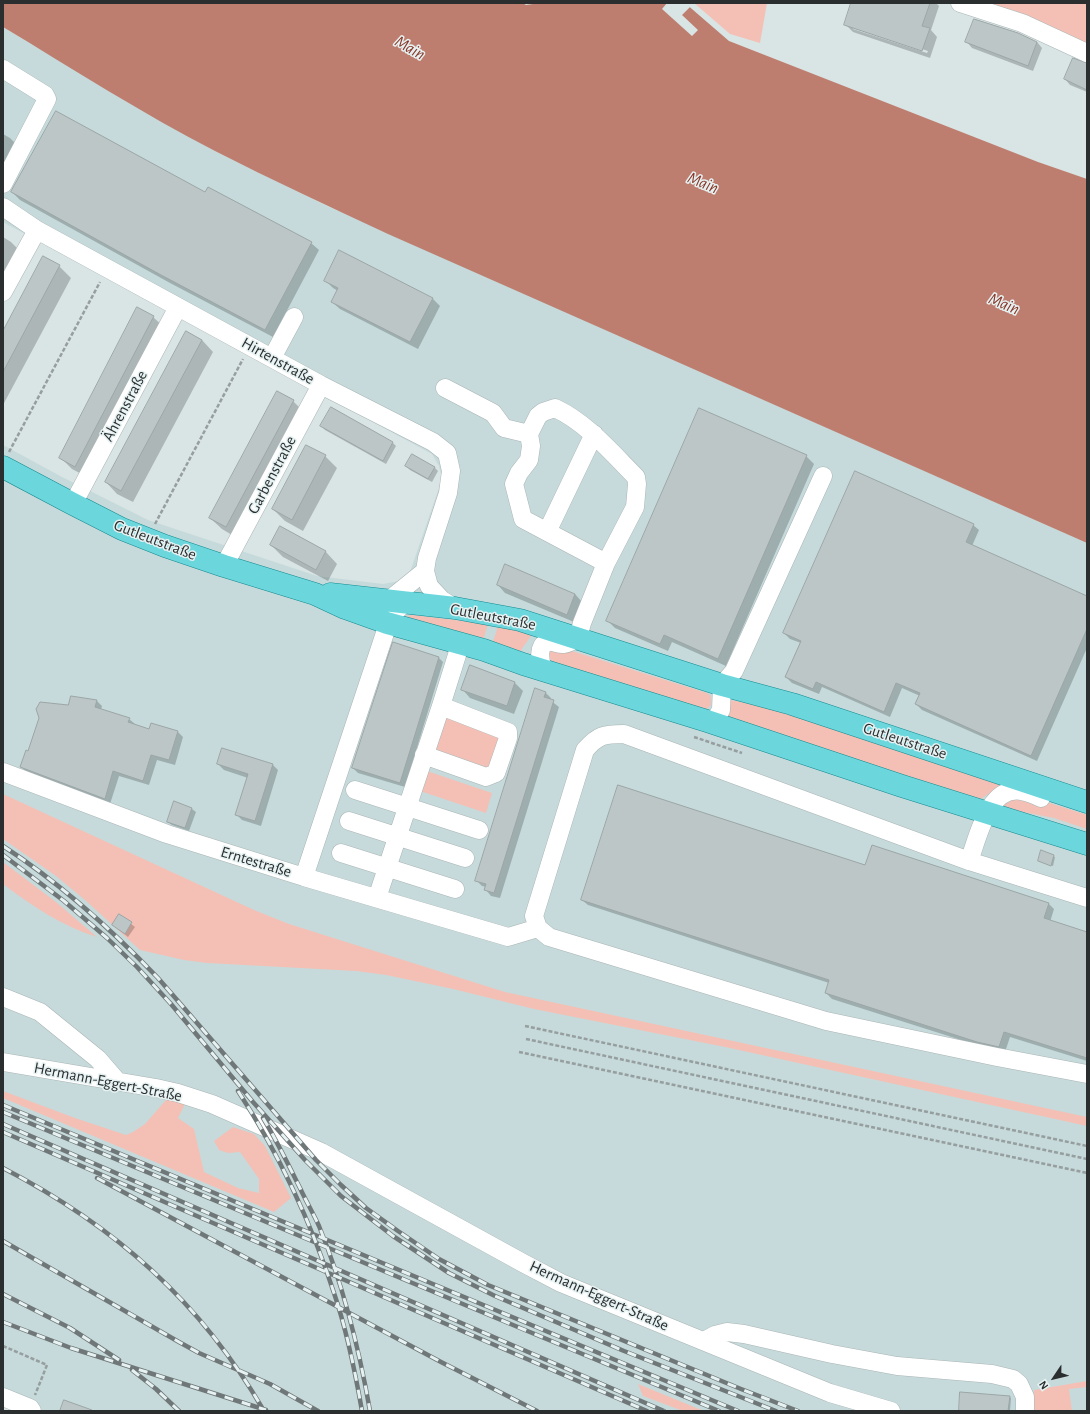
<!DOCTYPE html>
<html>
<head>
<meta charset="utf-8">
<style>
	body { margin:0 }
	#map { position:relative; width:1090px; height:1414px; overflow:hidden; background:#d9e4e4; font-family:"Alegreya Sans",sans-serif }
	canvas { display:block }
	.frame { position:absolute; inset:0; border:4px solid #2a2e2f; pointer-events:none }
	.north { position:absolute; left:1034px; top:1358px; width:40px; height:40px; -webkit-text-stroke:3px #e6f1f2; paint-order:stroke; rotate:235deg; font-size:11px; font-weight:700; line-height:16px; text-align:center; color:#2a2e2f }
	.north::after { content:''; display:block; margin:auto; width:14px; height:18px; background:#2a2e2f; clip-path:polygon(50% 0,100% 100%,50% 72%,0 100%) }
</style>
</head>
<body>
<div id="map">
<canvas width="1090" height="1414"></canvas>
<div class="frame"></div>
<div class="north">N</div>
</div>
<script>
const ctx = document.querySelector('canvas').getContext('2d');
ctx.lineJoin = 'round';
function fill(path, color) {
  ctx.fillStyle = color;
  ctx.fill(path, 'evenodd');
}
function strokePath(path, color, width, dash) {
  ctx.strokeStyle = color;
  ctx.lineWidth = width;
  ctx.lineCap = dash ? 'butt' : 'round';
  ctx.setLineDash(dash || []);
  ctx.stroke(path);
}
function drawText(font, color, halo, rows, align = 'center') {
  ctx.font = font + ' "Alegreya Sans",sans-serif';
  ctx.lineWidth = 3;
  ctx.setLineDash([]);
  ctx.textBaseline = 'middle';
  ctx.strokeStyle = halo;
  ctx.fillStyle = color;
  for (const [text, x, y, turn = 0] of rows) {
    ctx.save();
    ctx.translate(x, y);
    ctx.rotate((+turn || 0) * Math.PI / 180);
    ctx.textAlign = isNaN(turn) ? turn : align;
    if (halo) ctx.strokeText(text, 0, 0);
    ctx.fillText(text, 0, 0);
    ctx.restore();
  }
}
fill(new Path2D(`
	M3,27L124,100L215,151L327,206L1087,543V1411H25L3,1402V445L62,477L148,520L317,576L383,584L399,581L410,572L442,479L439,466L432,454L3,222Z`), '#c6dadb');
fill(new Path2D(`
	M694,3H767L760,43L730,34Z
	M975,3H1087V46Z
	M412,615L488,624L482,644L409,619L407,616Z
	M498,626L532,632C530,641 522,645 520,654L492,645Z
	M554,647H559L707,693L711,696V705L704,712L554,664L548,656L549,652Z
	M730,700L755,705L788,713L1005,783C998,790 989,792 980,800L722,719Z
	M446,717L503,737L491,769L436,750Z
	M427,771L492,793L486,813L420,791Z
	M3,794L254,910L289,924L505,992L1087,1117V1126L725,1047L534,1009L453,989L386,975L356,971L207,963L184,960L140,950L85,900L56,876L3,839Z
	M1031,797L1087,815V829L1054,818L1002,808L1005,800Z
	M3,862L56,902L97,937C62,926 32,906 3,884Z
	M3,1091L75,1118L126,1135L133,1132L145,1124L166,1100L174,1098L186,1102L178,1118L194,1129L204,1172L238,1188L259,1193V1179L240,1152L228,1153L219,1150L214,1141L233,1127L254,1134L265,1146L291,1198L274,1212L3,1098Z
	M1087,1381V1387L1069,1389L1072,1411H1034V1390Z
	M638,1384L704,1411H683L643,1396Z`), '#f4c0b5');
fill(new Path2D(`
	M3,3H523L526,5L533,4L534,3H685L729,41L1038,162L1087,179V543L388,234C330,207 272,180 215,151C143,114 73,69 3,27Z`), '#be7e6f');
fill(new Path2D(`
	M667,3H688L691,6L682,15L698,30L692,36L662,9Z`), '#d9e4e4');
fill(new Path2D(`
	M852,3H936L939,6L931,30L937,37L930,58L853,32L845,24ZM853,27L928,51L927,53L853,29Z
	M967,42H1037L1042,48L1033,71L972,48Z
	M1087,64V92L1070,85L1065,79Z
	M3,134L10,138L17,145L3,172Z
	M12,192L205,194L311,243L319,250L273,337L170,283L20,200Z
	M3,237L11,242L23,254L3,290Z
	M59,266L71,278L3,405V334Z
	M325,280L432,298L440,306L418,349L340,309L332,302L338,291L333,288Z
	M153,317L165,328L87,477L72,469L60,457Z
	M186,332L202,340L213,352L133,502L117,494L106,482Z
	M293,401L305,413L237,538L222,529L210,518Z
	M321,426L392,442L396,446L386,464L325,430Z
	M325,456L337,468L303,531L285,521L273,509Z
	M806,456L814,464L726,666L672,642L668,651L615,628L608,621Z
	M406,466L434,467L438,471L432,482L410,470Z
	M973,525L979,530L972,546L1087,597V648L1037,761L922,710L916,704L920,696L902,688L890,717L822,687L819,694L792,683L786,677L801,643L790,639L784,633Z
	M281,528L326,552L337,564L328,581L283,557L271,545Z
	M498,585L575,594L582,602L574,622L505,593Z
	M438,657L443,662L405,787L358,773L353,768Z
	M471,667L515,683L523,691L514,714L470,698L463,690Z
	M545,692L551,698L550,700L559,707L500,898L491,896L486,890V887L482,886L477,881Z
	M71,697L97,701L102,706L101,710L129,719L135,724L134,725L150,730L152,724L178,732L183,737L175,765L157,760L149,785L119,776L110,804L27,772L21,767L29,752L68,706Z
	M218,764L273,765L278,770L261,826L242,820L236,814L248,778L224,770Z
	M175,803L192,809L196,812L189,831L172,825L168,822Z
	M1042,851L1055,857L1053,866L1039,861Z
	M866,867L1049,904L1054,909L1050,922L1087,933V1061L1010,1037L1005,1052L983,1047L832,999L826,993L829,983L588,905L582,900Z
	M120,915L135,927L128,937L113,925Z
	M1009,1397L1011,1398L1010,1411H960Z`), '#0003');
const building = new Path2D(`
	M851,3H930L922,26L930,28L922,51L844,25Z
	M974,19L1018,33L1037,42L1028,66L965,42Z
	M1073,58L1087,63V90L1064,79Z
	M56,111L205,192L208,187L312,242L265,330L161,275L11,192Z
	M339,250L433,298L410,342L331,302L338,288L324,281Z
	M43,256L60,265L3,372V331Z
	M137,307L154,316L75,467L59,458Z
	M186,331L202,340L121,491L105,482Z
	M277,391L294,400L226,527L209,518Z
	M331,407L393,442L383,461L320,426Z
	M699,408L807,455L718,659L664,635L660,644L606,621Z
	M306,445L326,455L292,520L272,509Z
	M412,454L435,467L428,479L405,466Z
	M855,471L974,524L966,542L1087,596V629L1031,756L915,704L920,693L896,683L884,712L816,682L813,689L785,677L801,641L783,633Z
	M280,526L326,551L316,570L270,545Z
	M505,564L575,594L567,615L497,585Z
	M393,642L439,657L400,783L352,768Z
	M470,665L515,682L507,706L461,690Z
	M535,688L546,692L544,697L554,700L494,893L484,890L486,884L475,881Z
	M71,696L97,700L95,707L130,718L128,722L149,729L151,723L178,731L169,760L151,755L143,781L113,771L105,799L20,767L26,750L28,751L39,718L36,709L40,702L68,705Z
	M222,748L273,764L255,821L235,815L248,774L217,764Z
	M618,785L865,865L872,845L1049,903L1044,918L1087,932V1058L1004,1032L999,1047L977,1042L825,993L829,980L581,900Z
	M174,801L192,808L185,828L167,822Z
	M1041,850L1054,855L1051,866L1038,861Z
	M119,914L132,922L125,934L112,925Z
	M960,1392L1010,1396L1008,1411H959Z
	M64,1400L92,1410V1411H60Z`);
fill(building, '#bcc6c7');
strokePath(building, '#9ca6a7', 1);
const minor = new Path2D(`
	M960,3L1022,23L1087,53
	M3,69L45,95L47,99L3,184
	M3,207L37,230L321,385L433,442L447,453L451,471L448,493L427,558L425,571L429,586L442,600L455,608
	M3,292L37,230
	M272,358L294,317
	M445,388L493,413L504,428L529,434
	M73,504L178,307
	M547,532L594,434
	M224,566L321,385
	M388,601L425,571
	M543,669C540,662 537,644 548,642C554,641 559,645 564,644C568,644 574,640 578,638L582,623L606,563L635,507L637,484L636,477C611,452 587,423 555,408L543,412L538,416L529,434L531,446L529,460L519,473L514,484L523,519L606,563
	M707,721L716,718L721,710L722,685L734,671L823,476
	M424,755L486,777L496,773L508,738V732L441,706
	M3,772L167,834L304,877L385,633C388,617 393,613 406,602
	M355,790L479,830
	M349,821L465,858
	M341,853L455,889
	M969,861C978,838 988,785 1021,791C1028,792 1035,795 1041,798
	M304,877L508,937L538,928
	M377,898L441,706L457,655L459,643
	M1087,898L969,861L624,734C604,734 598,735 585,750L534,916L538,928L549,937L826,1021L997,1057L1087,1074
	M3,997L40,1012L98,1059L117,1081
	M3,1062L156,1088L178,1093L212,1104L321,1152L523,1263L561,1283L830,1393L891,1411
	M704,1341L715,1335L727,1332L744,1334L832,1354L897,1366L992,1374L1013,1379L1019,1384L1025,1397V1411
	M3,1397L30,1408L32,1411`);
const major = new Path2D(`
	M3,467L73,504L122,529L165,546L224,566L315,594L345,608L387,623L484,650L523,664L707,721L902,786L1087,844
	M330,594L455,608L520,620L722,685L792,704L1087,802`);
strokePath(minor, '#aab5b5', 19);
strokePath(major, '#158a90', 23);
strokePath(new Path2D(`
	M9,452L100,282
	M155,524L243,359
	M694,737L742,753
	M525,1026L1087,1146
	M526,1039L1087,1159
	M519,1052L1087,1173
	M3,1346L47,1365L35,1395`), '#969e9f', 2.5, [4, 2]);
strokePath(minor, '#fff', 18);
strokePath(major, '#6bd7dc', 22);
const rail = new Path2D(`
	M3,846C60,883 111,929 158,978L316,1160L341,1185L366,1208L398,1231L439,1259L488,1285L741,1389L798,1411
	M3,855L64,901L107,938L137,967L171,1004L253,1102L305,1160L341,1196L393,1236L449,1273L495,1296L624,1351L776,1411
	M238,1091C279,1154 311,1222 334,1293C347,1331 355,1371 362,1411
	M3,1105L738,1411
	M3,1112L719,1411
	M263,1118C277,1141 288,1164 300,1188C306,1201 313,1213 319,1226C343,1285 359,1348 370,1411
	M3,1124L664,1411
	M3,1132L647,1411
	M3,1168C115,1226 201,1302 264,1411
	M97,1178L441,1362L537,1411
	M3,1241L179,1342L199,1353L270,1384L318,1411
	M3,1294L70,1328L119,1360
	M3,1322L71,1348L266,1410
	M132,1370L156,1389L179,1411`);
strokePath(rail, '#707778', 4.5);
strokePath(rail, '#e6f1f2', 3, [9]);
drawText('16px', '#2a2e2f', '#e6f1f2', [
	["Hirtenstraße",278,361,29],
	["Ährenstraße",125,406,-62],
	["Garbenstraße",272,475,-62],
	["Gutleutstraße",155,540,21],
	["Gutleutstraße",493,617,11],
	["Gutleutstraße",905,741,18],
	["Erntestraße",256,862,17],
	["Hermann-Eggert-Straße",108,1082,11],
	["Hermann-Eggert-Straße",599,1296,24]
]);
drawText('italic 17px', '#883727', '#e6f1f2', [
	["Main",410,48,30],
	["Main",703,183,22],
	["Main",1004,304,23]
]);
</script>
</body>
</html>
